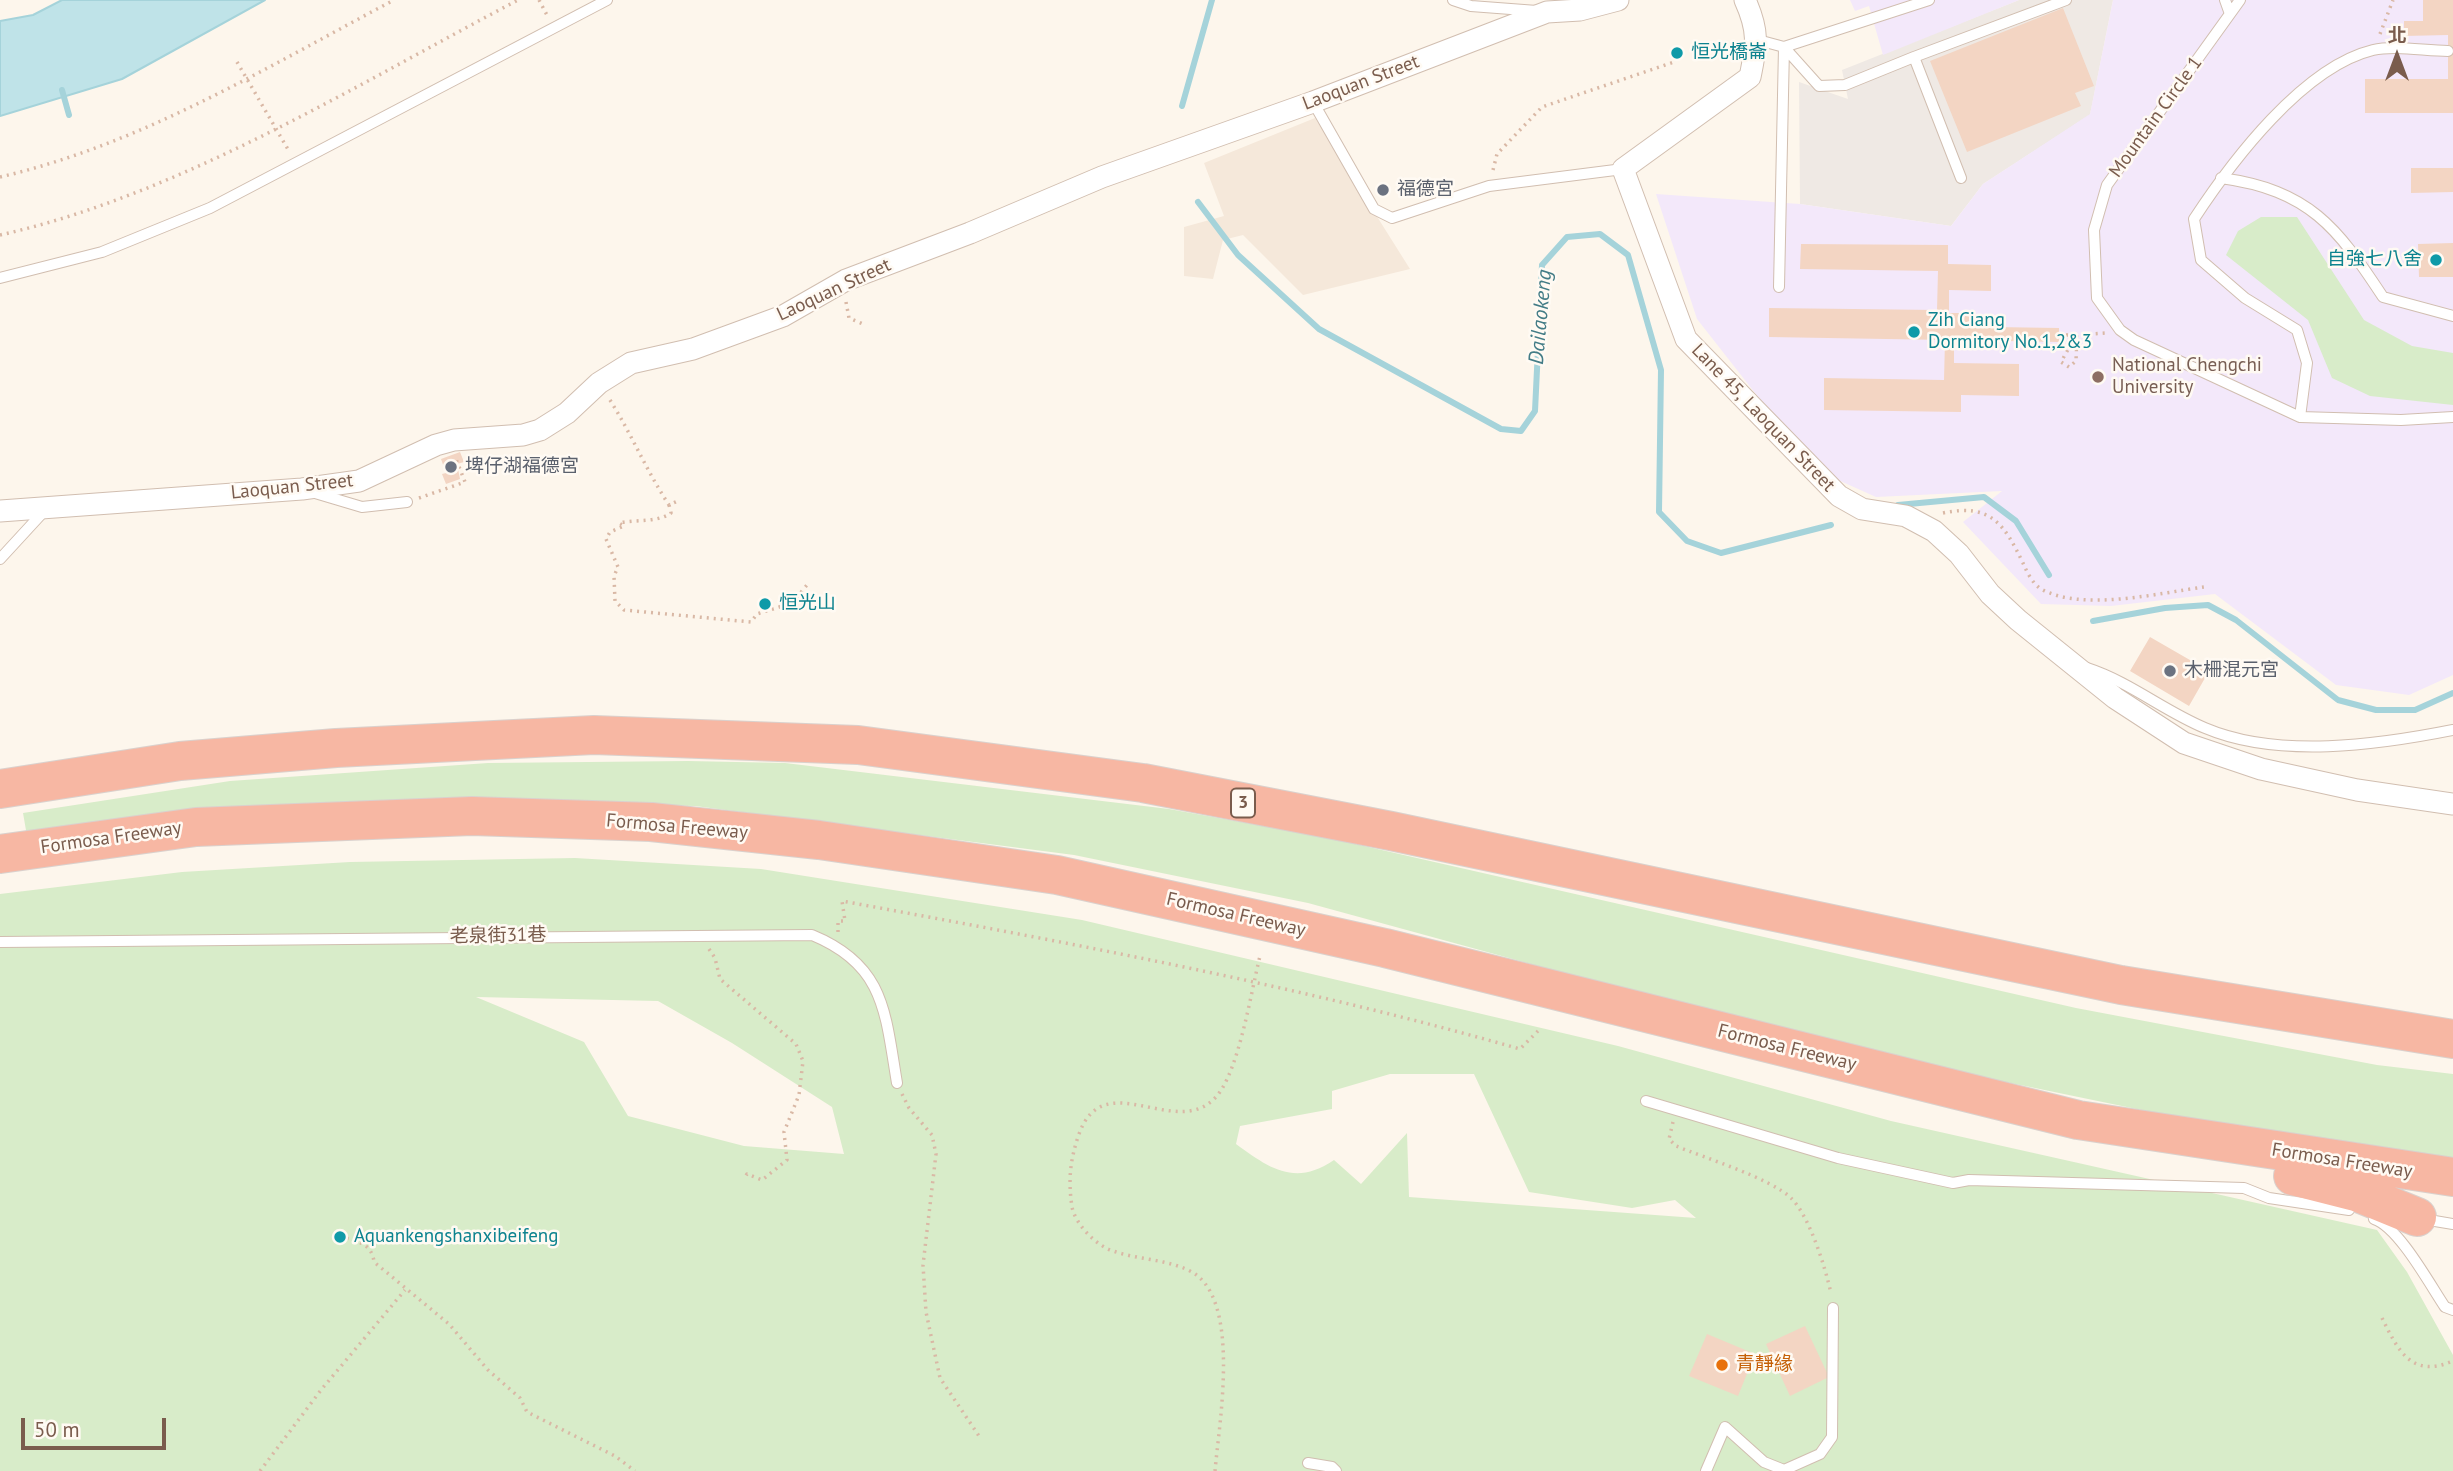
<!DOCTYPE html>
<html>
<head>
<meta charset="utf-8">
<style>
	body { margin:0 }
	#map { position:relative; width:2453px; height:1471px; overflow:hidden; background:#fdf6ec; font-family:"PT Sans","Noto Sans TC",sans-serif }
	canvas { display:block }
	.north { position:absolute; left:2362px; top:21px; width:70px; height:70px; -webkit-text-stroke:5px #fffaf3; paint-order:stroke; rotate:0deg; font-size:19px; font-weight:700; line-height:28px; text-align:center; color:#7a5c4d }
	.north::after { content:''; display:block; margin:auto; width:24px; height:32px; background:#7a5c4d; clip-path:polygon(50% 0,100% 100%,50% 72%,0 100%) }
	.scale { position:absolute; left:21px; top:1418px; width:145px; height:32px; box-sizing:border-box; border:4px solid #7a5c4d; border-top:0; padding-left:9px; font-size:21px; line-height:24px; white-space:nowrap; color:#7a5c4d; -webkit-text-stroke:5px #fffaf3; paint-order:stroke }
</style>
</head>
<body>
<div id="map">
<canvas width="2453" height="1471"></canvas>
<div class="north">北</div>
<div class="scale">50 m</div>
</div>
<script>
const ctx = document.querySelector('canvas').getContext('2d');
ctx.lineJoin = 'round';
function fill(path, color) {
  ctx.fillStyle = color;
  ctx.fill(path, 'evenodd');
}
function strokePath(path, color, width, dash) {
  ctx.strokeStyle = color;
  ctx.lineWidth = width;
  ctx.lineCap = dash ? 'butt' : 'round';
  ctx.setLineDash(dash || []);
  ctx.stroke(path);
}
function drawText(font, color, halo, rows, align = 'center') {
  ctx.font = font + ' "PT Sans","Noto Sans TC",sans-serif';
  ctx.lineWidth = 5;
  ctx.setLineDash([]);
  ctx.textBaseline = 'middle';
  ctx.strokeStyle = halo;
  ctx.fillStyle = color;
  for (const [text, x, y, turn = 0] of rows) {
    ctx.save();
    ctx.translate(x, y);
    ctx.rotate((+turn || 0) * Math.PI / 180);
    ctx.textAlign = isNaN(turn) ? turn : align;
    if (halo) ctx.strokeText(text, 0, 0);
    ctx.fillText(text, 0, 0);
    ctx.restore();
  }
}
fill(new Path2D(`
	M1315,118L1410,269L1303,295L1243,235L1223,240L1213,279L1184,276V227L1224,216L1204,163Z`), '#f5e8da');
fill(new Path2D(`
	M2019,0H2113L2090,115L1983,184L1951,226L1800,204L1799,82L1848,99L1842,70Z`), '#efe9e4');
fill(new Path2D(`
	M1850,0H2019L1883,55L1869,6L1855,11Z
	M2113,0H2453V675L2409,695L2336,685L2215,594L2111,606L2041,604L1963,522L2002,491L1876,497L1827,475L1788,435L1697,319L1656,194L1800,204L1951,226L1983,184L2090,114Z`), '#f3e8fa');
fill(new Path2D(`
	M2261,217H2297L2364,320L2412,346L2453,353V405L2370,396L2332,378L2308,320L2226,255L2238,231Z
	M688,761L785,763L1169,809L1329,838L2076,1008L2377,1065L2453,1074V1164L2209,1124L1827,1045L1308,903L1074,855L695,806L592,804L27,836L23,813L230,781L488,763Z
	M575,858L761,869L1082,920L1618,1046L1891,1121L2377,1230L2407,1272L2453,1355V1471H0V894L182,872L350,862ZM476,997L658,1001L732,1043L832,1107L844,1154L744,1146L628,1116L584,1042ZM1390,1074H1474L1529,1192L1632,1208L1675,1200L1696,1218L1409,1197L1407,1133L1361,1184L1334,1160C1295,1187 1269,1168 1236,1144L1240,1126L1332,1109V1091Z`), '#d8ecc9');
const water = new Path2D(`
	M62,0H265L122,79L0,116V21L33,15Z`);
fill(water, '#bfe3e8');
strokePath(water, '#a5d3da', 2);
strokePath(new Path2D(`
	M62,90L69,115
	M1182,106L1212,0
	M1198,202L1238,255L1319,329L1501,429L1521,431L1535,411L1542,265L1567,237L1600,234L1628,255L1661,370L1659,512L1687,541L1721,553L1831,525
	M1898,505L1984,497L2016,521L2049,575
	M2093,621L2165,608L2208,605L2236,620L2338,700L2376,710H2415L2453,693`), '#a5d3da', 6);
fill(new Path2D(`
	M2423,0H2453V113H2365V79H2448V35L2404,36V21H2423Z
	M2063,8L2094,86L2075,93L2081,106L1967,152L1930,61Z
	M2411,168H2453V192L2411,193Z
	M2453,243V277H2419L2418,244Z
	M1801,244L1948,245V264L1991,265V291L1949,290V313H1970V319H1985L1993,327L2059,328V342L1954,340V363L2019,364V396L1961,395V412L1824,410V378L1944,380L1945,340L1769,337V308L1937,310L1938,271L1800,269Z
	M460,452L464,462L457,464L460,479L446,484L442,474L446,473L441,459Z
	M2150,637L2209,671L2189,706L2130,671Z
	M1805,1326L1829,1377L1790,1396L1766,1344Z
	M1707,1334L1755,1354L1738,1396L1689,1376Z`), '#f3d5c3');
const service = new Path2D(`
	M1453,0L1471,6L1537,11
	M2225,0L2230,14
	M2240,0L2107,185L2094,230L2097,298L2120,330L2134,340L2300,417L2401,420L2453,417
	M1758,40L1784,47L1929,0
	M1784,47L1819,86L1845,85L1914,57L1961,178
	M1914,57L2066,0
	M1313,102L1374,209L1392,218L1489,186L1623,169
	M2221,178C2309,190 2337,227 2383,297L2453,316
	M0,278L102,252L210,208L607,0
	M1779,287L1784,47
	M2300,417L2307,363L2297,330L2245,298L2201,260L2194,219C2232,161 2303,67 2373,50C2395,45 2425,51 2448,51
	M315,493L362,507L407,502
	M0,559L46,509
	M2087,668C2130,682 2164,711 2205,728C2278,759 2378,745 2453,730
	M0,942L812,935C885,965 885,1012 897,1083
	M1646,1101L1838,1158L1953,1183L1969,1180L2244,1188L2269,1198L2349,1210
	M2374,1219C2399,1227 2430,1285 2445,1307L2453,1310
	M2423,1219L2453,1224
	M1308,1463L1332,1467L1336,1471
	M1706,1471L1725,1427L1764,1462L1784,1470L1820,1454L1832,1437L1833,1308`);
const minor = new Path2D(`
	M1745,0C1759,31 1757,44 1750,77L1623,169L1686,339L1839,496L1862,509L1906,516L1934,531L1959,554L1990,594L2018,620L2115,698L2184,743L2261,769L2357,790L2453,804
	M0,511L302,489L359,481L436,445L454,440L523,435L540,430L567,413L599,383L631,363L693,349L783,316L846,280L970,233L1102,177L1313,102L1547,12L1580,10L1618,0`);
const motorway = new Path2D(`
	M0,789L180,761L336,748L594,735L858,745L1143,783L1391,831L2121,985L2453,1039
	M0,854L196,827L472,816L651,822L819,840L1057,875L1385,948L2078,1120L2453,1177
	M2293,1176L2356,1192L2417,1217`);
strokePath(service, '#d1beb0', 12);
strokePath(minor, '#d1beb0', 23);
strokePath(motorway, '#dad1cd', 40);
strokePath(new Path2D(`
	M539,0L548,17
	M2380,34L2393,0
	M237,62L289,151
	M1493,170L1497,154L1542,107L1674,62
	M0,177C142,144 267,67 394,0
	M0,235C179,195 356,85 518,0
	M846,302L849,318L863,324
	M2059,335H2071V344L2061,362L2069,367L2076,361L2077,335L2106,333
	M610,400C632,435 646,470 669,505L680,500
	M419,498L465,482L456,459
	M669,505L671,513C656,523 637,519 619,523L624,526L610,532L606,539L618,567L614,576L615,601L624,610L751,622L757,614L792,603L807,585
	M1943,513C1991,503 2004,524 2023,563C2027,572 2032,583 2041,589C2082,612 2159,593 2204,587
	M838,932V921H845L842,901C1070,943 1297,985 1520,1049L1538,1031
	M709,949L715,958L720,979L796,1044L803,1061L799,1095L784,1132L787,1160L762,1180L747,1174L744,1179
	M902,1094L909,1108L932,1135L936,1154L923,1265L926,1312L940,1378L979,1436
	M1673,1122L1669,1139L1676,1146C1705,1158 1770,1178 1791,1198C1810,1217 1825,1267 1831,1293
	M340,1236C356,1241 372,1243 374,1262L449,1324L488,1370L520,1398L527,1412L615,1456L635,1471
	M2382,1318C2398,1350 2411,1379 2453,1361
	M260,1471L321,1390L405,1290
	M1215,1471C1219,1423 1242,1297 1190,1271C1164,1258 1134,1260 1108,1249C1093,1242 1075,1223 1072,1207C1068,1180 1070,1160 1079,1134C1104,1064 1176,1141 1216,1097C1239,1071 1251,992 1260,956`), '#d9b8a5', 3.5, [2, 5]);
strokePath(service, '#fff', 10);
strokePath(minor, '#fff', 21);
strokePath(motorway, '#f7b7a3', 38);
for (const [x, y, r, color] of [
	[1677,53,7,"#0f9aa8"],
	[1383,190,7,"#6b7280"],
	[2436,260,7,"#0f9aa8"],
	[1914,332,7,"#0f9aa8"],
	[2098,377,7,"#8d6e63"],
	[451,467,7,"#6b7280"],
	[765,604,7,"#0f9aa8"],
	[2170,671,7,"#6b7280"],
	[340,1237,7,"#0f9aa8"],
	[1722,1365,7,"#e8710a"]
]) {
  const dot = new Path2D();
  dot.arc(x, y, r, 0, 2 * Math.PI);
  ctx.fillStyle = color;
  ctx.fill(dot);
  strokePath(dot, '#fffaf3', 2.5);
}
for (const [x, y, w] of [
	[1243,803,24]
]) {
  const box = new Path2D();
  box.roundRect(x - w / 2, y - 14.5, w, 29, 5);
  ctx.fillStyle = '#fffaf3';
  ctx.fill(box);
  strokePath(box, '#7a5c4d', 2);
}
drawText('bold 18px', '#7a5c4d', null, [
	["3",1243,803]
]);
drawText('19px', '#0d838f', '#fffaf3', [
	["恒光橋崙",1691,53],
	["自強七八舍",2422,260,"right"],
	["Zih Ciang",1928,321],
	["Dormitory No.1,2&3",1928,343],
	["恒光山",779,604],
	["Aquankengshanxibeifeng",354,1237]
], 'left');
drawText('19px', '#7a5c4d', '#fffaf3', [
	["Laoquan Street",1361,83,-21],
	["Mountain Circle 1",2156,117,-54],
	["Laoquan Street",834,290,-25],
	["Lane 45, Laoquan Street",1763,418,46],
	["Laoquan Street",292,487,-6],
	["Formosa Freeway",677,827,5],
	["Formosa Freeway",111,838,-8],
	["Formosa Freeway",1236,915,13],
	["老泉街31巷",498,936,-1],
	["Formosa Freeway",1787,1048,14],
	["Formosa Freeway",2342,1161,9]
]);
drawText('19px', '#5b616d', '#fffaf3', [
	["福德宮",1397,190],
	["埤仔湖福德宮",465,467],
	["木柵混元宮",2184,671]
], 'left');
drawText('19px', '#785e54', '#fffaf3', [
	["National Chengchi",2112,366],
	["University",2112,388]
], 'left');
drawText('19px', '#c56008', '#fffaf3', [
	["青靜緣",1736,1365]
], 'left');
drawText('italic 21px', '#437c86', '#fffaf3', [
	["Dailaokeng",1541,317,-85]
]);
</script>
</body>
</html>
